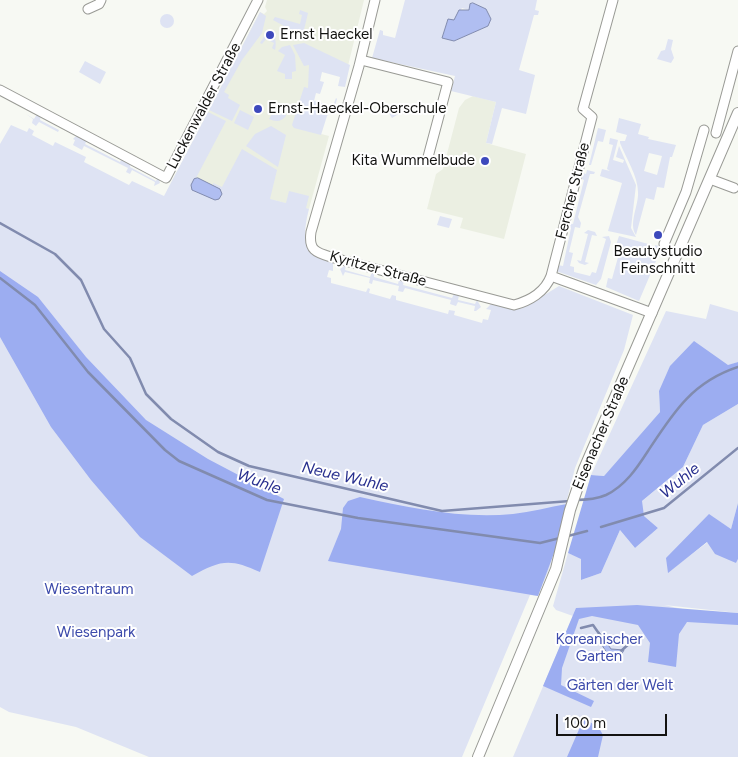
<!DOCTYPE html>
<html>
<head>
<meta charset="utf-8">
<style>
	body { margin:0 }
	#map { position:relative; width:738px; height:757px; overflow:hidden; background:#f7f9f3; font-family:Figtree,sans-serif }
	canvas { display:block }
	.scale { position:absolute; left:556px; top:714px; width:111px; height:22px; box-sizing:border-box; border:2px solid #131311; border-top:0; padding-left:6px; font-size:15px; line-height:18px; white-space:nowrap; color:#131311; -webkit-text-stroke:4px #fff; paint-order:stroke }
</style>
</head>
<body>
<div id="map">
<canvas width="738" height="757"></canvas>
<div class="scale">100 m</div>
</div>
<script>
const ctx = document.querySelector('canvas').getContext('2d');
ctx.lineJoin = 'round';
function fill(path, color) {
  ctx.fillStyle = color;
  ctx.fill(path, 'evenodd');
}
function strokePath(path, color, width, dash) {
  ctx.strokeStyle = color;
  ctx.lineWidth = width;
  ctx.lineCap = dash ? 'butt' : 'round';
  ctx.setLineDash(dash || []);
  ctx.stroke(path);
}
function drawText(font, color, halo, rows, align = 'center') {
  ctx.font = font + ' Figtree,sans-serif';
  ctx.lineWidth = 4;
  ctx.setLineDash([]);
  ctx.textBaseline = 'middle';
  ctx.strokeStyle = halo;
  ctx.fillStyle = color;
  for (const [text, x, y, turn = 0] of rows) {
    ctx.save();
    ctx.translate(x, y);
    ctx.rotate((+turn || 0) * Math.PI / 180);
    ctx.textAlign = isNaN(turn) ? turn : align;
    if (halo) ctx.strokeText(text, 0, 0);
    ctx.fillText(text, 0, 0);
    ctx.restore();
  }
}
fill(new Path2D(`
	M267,0H364L347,70L325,60L298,128L329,136L309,209L273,200L167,191L260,12L264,14L267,11L265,7Z
	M473,96L496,102L486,143L526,154L504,239L460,228L463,218L427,209L436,174L443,169L459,108L465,100Z`), '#ebefe2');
fill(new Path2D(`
	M405,0H537L535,10L539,11L538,15H534L519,70L535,75L526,114L502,108L492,144L486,143L496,102L451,91L455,76L372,58L380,30L383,31V35L395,38ZM473,3L486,9L491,19L488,26L454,41L442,38L448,19L454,21L462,8L469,10Z
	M300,10L308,13L303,34L307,36L306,38L273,20L275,17L300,24L302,15L299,14Z
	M260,12L266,16L262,33L242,60L224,92L229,95L228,98L240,105L232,121L209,110Z
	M160 21a7 7 0 1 1 14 0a7 7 0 1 1-14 0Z
	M268,30H271C275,35 277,43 275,50L272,48L274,43L266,39L262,44L260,43Z
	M668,39L673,40L671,49L674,58L671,63L657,59L661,51L665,50Z
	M304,43L350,65L345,87L338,86L340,77L322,72L320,81L324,82L320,94L316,93L314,101L333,106L336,98L337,99L335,107L327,116L321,135L294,128L292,125L304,87L308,88L309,65L304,66L293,45Z
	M290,45L295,55L296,71L292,72V79H285V74L277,71L285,55L278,51L282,47Z
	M85,61L106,72L100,84L79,72Z
	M279,102L285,107L286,116C281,122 276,122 269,119Z
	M391,105L398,108L402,112L392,118L387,110Z
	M240,110L254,117L248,130L234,123Z
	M208,112L226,121L196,178L220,189L213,185V183L222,187L242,149L277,170L270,199L286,203L289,191L309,196L306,208L309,209C305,225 302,241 313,254L333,263V271L329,270L327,277L331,278V283L366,292L368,288L370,289L369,293L390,299L392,295L396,296V300L448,314L449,310L455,311L454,315L482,323L483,319L488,320L491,310L486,309L491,304L510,308L537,298L538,299L559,286L633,315L624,350L575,468L550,567L538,596L530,595L462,757H149L76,727L9,712L0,707V144L11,125L27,132L29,128L34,131L32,135L53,146L55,142L86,157L84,162L129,185L132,181L164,196Z
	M26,114L34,119L37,114L41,116L40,120L59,130L58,132L39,122L36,126L32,123L33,119Z
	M619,118L641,124L638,134L649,137L648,139L676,145L672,157H670L664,188L657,187L654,200L646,198L636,235C628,224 639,205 638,192C638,176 626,158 620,143V141H625L627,135L616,132ZM649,153L662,156L657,175L644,171Z
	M271,126L286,135L278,167L246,146L255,134Z
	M598,128L606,130L603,142L598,141L591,165H589Z
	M77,135L87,140L85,144L120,162L122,158L131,163L130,167L156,181L158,177L160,183L154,186L155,182L132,170L130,174L126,172L128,168L84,146L82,150L73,145L75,140L73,139Z
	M610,138L618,140L613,160L623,163L624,160L616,157L619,146L636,185L631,228L636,237L608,231L622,183L600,176L602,169L610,171L607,169L613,145L609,144Z
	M587,170L595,172L594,174H590L578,217L581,223L580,228L575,227L569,252L573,253L570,266L574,267V272L590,276L592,272L596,273L606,239L602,237L609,236L611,242L601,279L596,285L556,271L557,265L563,266L571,228L567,227L568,223L573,224L584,180L580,178L581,172L586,174Z
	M440,216L452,219L449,228L437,225Z
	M588,230L595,232L597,236L592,235L585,262L589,263L585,265L579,263L577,260L581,261L588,234L584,233Z
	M619,236L652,245L648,253L654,255L655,245L662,247L639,301L606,287L608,278L612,279L620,250L615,248Z
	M346,265L345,270L370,277L372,272L374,273V277L398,284L399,280L404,281L403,285L452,298L454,294L459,295L458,300L475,304L477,300L481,307L476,311H474L475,306L458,302L456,306L450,304L451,300L405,288L403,292L398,291L399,286L373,280L372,284L369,283L370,278L345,272L343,276L340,269Z
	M710,304L738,312V362L659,391L660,412L604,476L591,475L666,311L706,319Z
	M738,404V503L731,529L709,515L668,572L708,542L736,563L738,559V613L664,605L738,621V757H513L573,616L556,610L553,606L568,553L581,558V580L601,573L620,530L635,548L658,528L644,516L641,502L683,467L703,425Z`), '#dee3f3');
fill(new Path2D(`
	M0,271L38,297L86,357L146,420L208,459L284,499L260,572C230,558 220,560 192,576L140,537L91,480L51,427L0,337Z
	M694,341L728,365L738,362V404L703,425L683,467L642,501L644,516L658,528L635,548L620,530L601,573L581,580V559L568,553L591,475L604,476L660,412L659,391L670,366Z
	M360,497C411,508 461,519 513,514C531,512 549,507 567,504L557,545L538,596L328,561L341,529L343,508L348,501Z
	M738,503V559L736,563L715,554L707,542L668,573L666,558L709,514L731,529Z
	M637,605L738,613V625L687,622L679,634L676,667L648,662L650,643L638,625L592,616L579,619L562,668L561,685L594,701L591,707L543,686L576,608Z
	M584,718L599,728L603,735L598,757H567Z`), '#9cadf1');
const water = new Path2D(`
	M473,3L486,9L491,19L488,26L454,41L442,38L448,19L454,20L459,10H469L470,4Z
	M198,178L220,189L222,194L219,199L215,200L192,190L191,185L194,179Z
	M599,632L611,649L624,650L620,657L608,655L599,640Z`);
fill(water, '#b0bef1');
strokePath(water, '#818bae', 1);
strokePath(new Path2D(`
	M0,223L55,254L81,280L104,329L130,358L146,394L171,419L218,452L249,466L442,511L570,501
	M0,278L35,305L88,372L165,450L179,461L267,500L358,518L540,543L560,538
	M575,500C585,500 597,499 606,495C625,486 637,468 648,451C673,413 692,382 738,367
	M601,527L664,508L738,448
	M568,536L587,531
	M581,628L593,625L600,635
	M621,651L631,642`), '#818bae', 2.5);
const minor = new Path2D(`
	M375,0L359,66L311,232C308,252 318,253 334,258L514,305C529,301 545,292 551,276L592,117L583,109L613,0
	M88,9L99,4L101,0
	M361,60L448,82L428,157
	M0,90L166,178L258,0
	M716,133L738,51
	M710,179L734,188
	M664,244L686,192L704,130
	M551,276L652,313`);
const tertiary = new Path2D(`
	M478,757L556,569L570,510L584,469L738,113`);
strokePath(minor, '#999a95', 11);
strokePath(tertiary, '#999a95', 12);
strokePath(minor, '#fff', 9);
strokePath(tertiary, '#fff', 10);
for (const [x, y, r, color] of [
	[270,35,5,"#3d49bc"],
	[258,109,5,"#3d49bc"],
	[485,161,5,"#3d49bc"],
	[658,235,5,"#3d49bc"]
]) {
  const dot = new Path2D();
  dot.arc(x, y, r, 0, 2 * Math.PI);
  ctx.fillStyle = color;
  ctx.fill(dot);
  strokePath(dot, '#fff', 2);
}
drawText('15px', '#131311', '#fff', [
	["Ernst Haeckel",280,35],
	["Ernst-Haeckel-Oberschule",268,109],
	["Kita Wummelbude",475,161,"right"],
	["Beautystudio",658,252,"center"],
	["Feinschnitt",658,269,"center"]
], 'left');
drawText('15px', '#131311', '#fff', [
	["Luckenwalder Straße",204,106,-62],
	["Fercher Straße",573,191,-76],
	["Kyritzer Straße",378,269,15],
	["Eisenacher Straße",601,433,-67]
]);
drawText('15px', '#3d4bab', '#fff', [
	["Wiesentraum",89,590],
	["Wiesenpark",96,633],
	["Koreanischer",599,640],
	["Garten",599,657],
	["Gärten der Welt",620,686]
]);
drawText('italic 16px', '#29308f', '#fff', [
	["Neue Wuhle",345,477,13],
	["Wuhle",680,481,-39],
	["Wuhle",259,482,20]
]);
</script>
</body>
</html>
